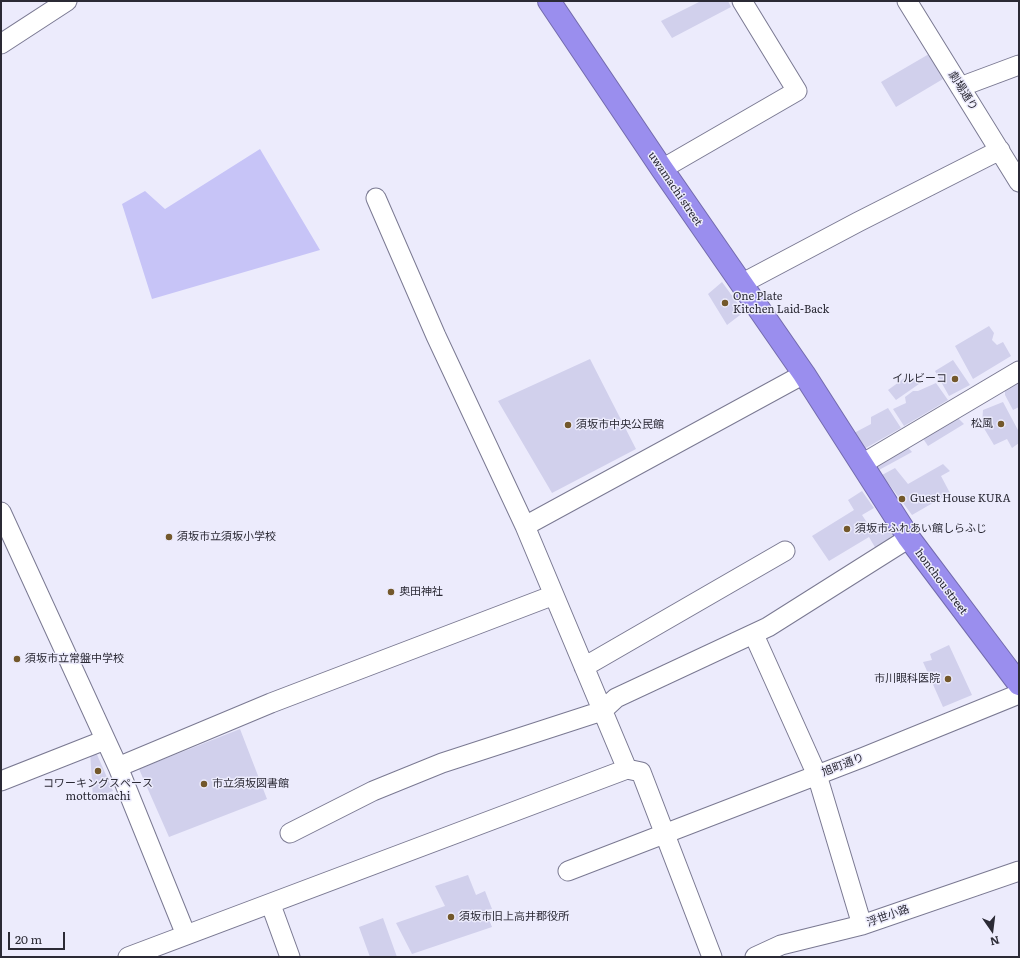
<!DOCTYPE html>
<html>
<head>
<meta charset="utf-8">
<style>
	body { margin:0 }
	#map { position:relative; width:1020px; height:958px; overflow:hidden; background:#ecebfc; font-family:Literata,serif }
	canvas { display:block }
	.frame { position:absolute; inset:0; border:2px solid #2b2a35; pointer-events:none }
	.north { position:absolute; left:972px; top:910px; width:40px; height:40px; -webkit-text-stroke:3px #ecebfc; paint-order:stroke; rotate:166deg; font-size:11px; font-weight:700; line-height:16px; text-align:center; color:#2b2a35 }
	.north::after { content:''; display:block; margin:auto; width:14px; height:18px; background:#2b2a35; clip-path:polygon(50% 0,100% 100%,50% 72%,0 100%) }
	.scale { position:absolute; left:8px; top:932px; width:57px; height:18px; box-sizing:border-box; border:2px solid #2b2a35; border-top:0; padding-left:5px; font-size:12px; line-height:14px; white-space:nowrap; color:#2b2a35; -webkit-text-stroke:3px #ecebfc; paint-order:stroke }
</style>
</head>
<body>
<div id="map">
<canvas width="1020" height="958"></canvas>
<div class="frame"></div>
<div class="north">N</div>
<div class="scale">20 m</div>
</div>
<script>
const ctx = document.querySelector('canvas').getContext('2d');
ctx.lineJoin = 'round';
function fill(path, color) {
  ctx.fillStyle = color;
  ctx.fill(path, 'evenodd');
}
function strokePath(path, color, width, dash) {
  ctx.strokeStyle = color;
  ctx.lineWidth = width;
  ctx.lineCap = dash ? 'butt' : 'round';
  ctx.setLineDash(dash || []);
  ctx.stroke(path);
}
function drawText(font, color, halo, rows, align = 'center') {
  ctx.font = font + ' Literata,"Noto Sans JP",serif';
  ctx.lineWidth = 3;
  ctx.setLineDash([]);
  ctx.textBaseline = 'middle';
  ctx.strokeStyle = halo;
  ctx.fillStyle = color;
  for (const [text, x, y, turn = 0] of rows) {
    ctx.save();
    ctx.translate(x, y);
    ctx.rotate((+turn || 0) * Math.PI / 180);
    ctx.textAlign = isNaN(turn) ? turn : align;
    if (halo) ctx.strokeText(text, 0, 0);
    ctx.fillText(text, 0, 0);
    ctx.restore();
  }
}
fill(new Path2D(`
	M260,149L320,250L152,299L122,204L145,191L165,209Z`), '#c7c4f7');
fill(new Path2D(`
	M701,1H728L731,7L672,38L661,21Z
	M929,54L943,79L896,107L881,82Z
	M722,282L744,312L727,325L708,294Z
	M989,326L994,333L992,340L997,345L1003,342L1011,356L973,379L955,346Z
	M590,359L636,449L552,493L498,401Z
	M953,360L970,385L949,396L935,371Z
	M910,374L919,384L896,400L888,390Z
	M1019,378V407L1013,410L1005,395V387Z
	M936,383L948,400L904,426L893,409L906,403L905,397L913,391H918Z
	M1003,402L1019,432V443L1012,448L1007,439L994,445L982,425L983,410Z
	M888,408L901,428L864,449L854,433L871,424V417Z
	M954,414L964,424L928,446L920,434Z
	M905,444L912,452L879,470L874,462Z
	M943,464L950,471L941,476L950,493L912,515L882,475L895,468L908,484Z
	M862,491L874,508L862,515L874,533L889,524L897,536L876,549L869,537L829,561L812,536L854,510L848,500Z
	M949,645L972,695L943,707L923,662L932,660L930,654Z
	M240,729L267,799L169,837L139,769Z
	M95,750L113,791L93,798L90,751Z
	M468,875L476,895L485,891L492,909L485,910L492,927L412,954L396,923L445,906L435,886Z
	M383,918L397,957H370L359,927Z`), '#d1d0ec');
const street = new Path2D(`
	M907,1L1019,182
	M1,44L67,1
	M960,87L1019,65
	M662,169L797,91L742,1
	M376,198L436,336L525,526L627,769
	M741,284L858,222L1000,150
	M862,464L1019,371
	M1,512L118,767L186,935
	M525,526L804,374
	M754,635L817,775L862,925
	M584,667L785,551
	M118,767L271,703L554,595
	M1,781L105,740
	M290,833L373,791L442,763L602,711L616,698L768,627L909,538
	M568,871L864,757L1019,694
	M271,905L290,957
	M128,957L627,769L641,772L712,957
	M755,957L781,945L862,925L1019,871`);
const highway = new Path2D(`
	M549,1L662,169L804,374L909,538L1019,684`);
strokePath(street, '#7a7992', 21);
strokePath(highway, '#736bad', 24);
strokePath(street, '#fff', 19);
strokePath(highway, '#9a8eee', 22);
for (const [x, y, r, color] of [
	[725,303,4,"#73582b"],
	[955,379,4,"#73582b"],
	[1001,424,4,"#73582b"],
	[568,425,4,"#73582b"],
	[902,499,4,"#73582b"],
	[847,529,4,"#73582b"],
	[169,537,4,"#73582b"],
	[391,592,4,"#73582b"],
	[17,659,4,"#73582b"],
	[948,679,4,"#73582b"],
	[98,771,4,"#73582b"],
	[204,784,4,"#73582b"],
	[451,917,4,"#73582b"]
]) {
  const dot = new Path2D();
  dot.arc(x, y, r, 0, 2 * Math.PI);
  ctx.fillStyle = color;
  ctx.fill(dot);
  strokePath(dot, '#ecebfc', 1.5);
}
drawText('11px', '#2b2a35', '#ecebfc', [
	["劇場通り",963,91,58],
	["uwamachi street",675,189,56],
	["honchou street",941,582,53],
	["旭町通り",843,765,-21],
	["浮世小路",888,916,-19]
]);
drawText('11px', '#2b2a35', '#ecebfc', [
	["One Plate",733,297],
	["Kitchen Laid-Back",733,310],
	["イルビーコ",947,379,"right"],
	["松風",993,424,"right"],
	["須坂市中央公民館",576,425],
	["Guest House KURA",910,499],
	["須坂市ふれあい館しらふじ",855,529],
	["須坂市立須坂小学校",177,537],
	["奥田神社",399,592],
	["須坂市立常盤中学校",25,659],
	["市川眼科医院",940,679,"right"],
	["コワーキングスペース",98,784,"center"],
	["mottomachi",98,797,"center"],
	["市立須坂図書館",212,784],
	["須坂市旧上高井郡役所",459,917]
], 'left');
</script>
</body>
</html>
